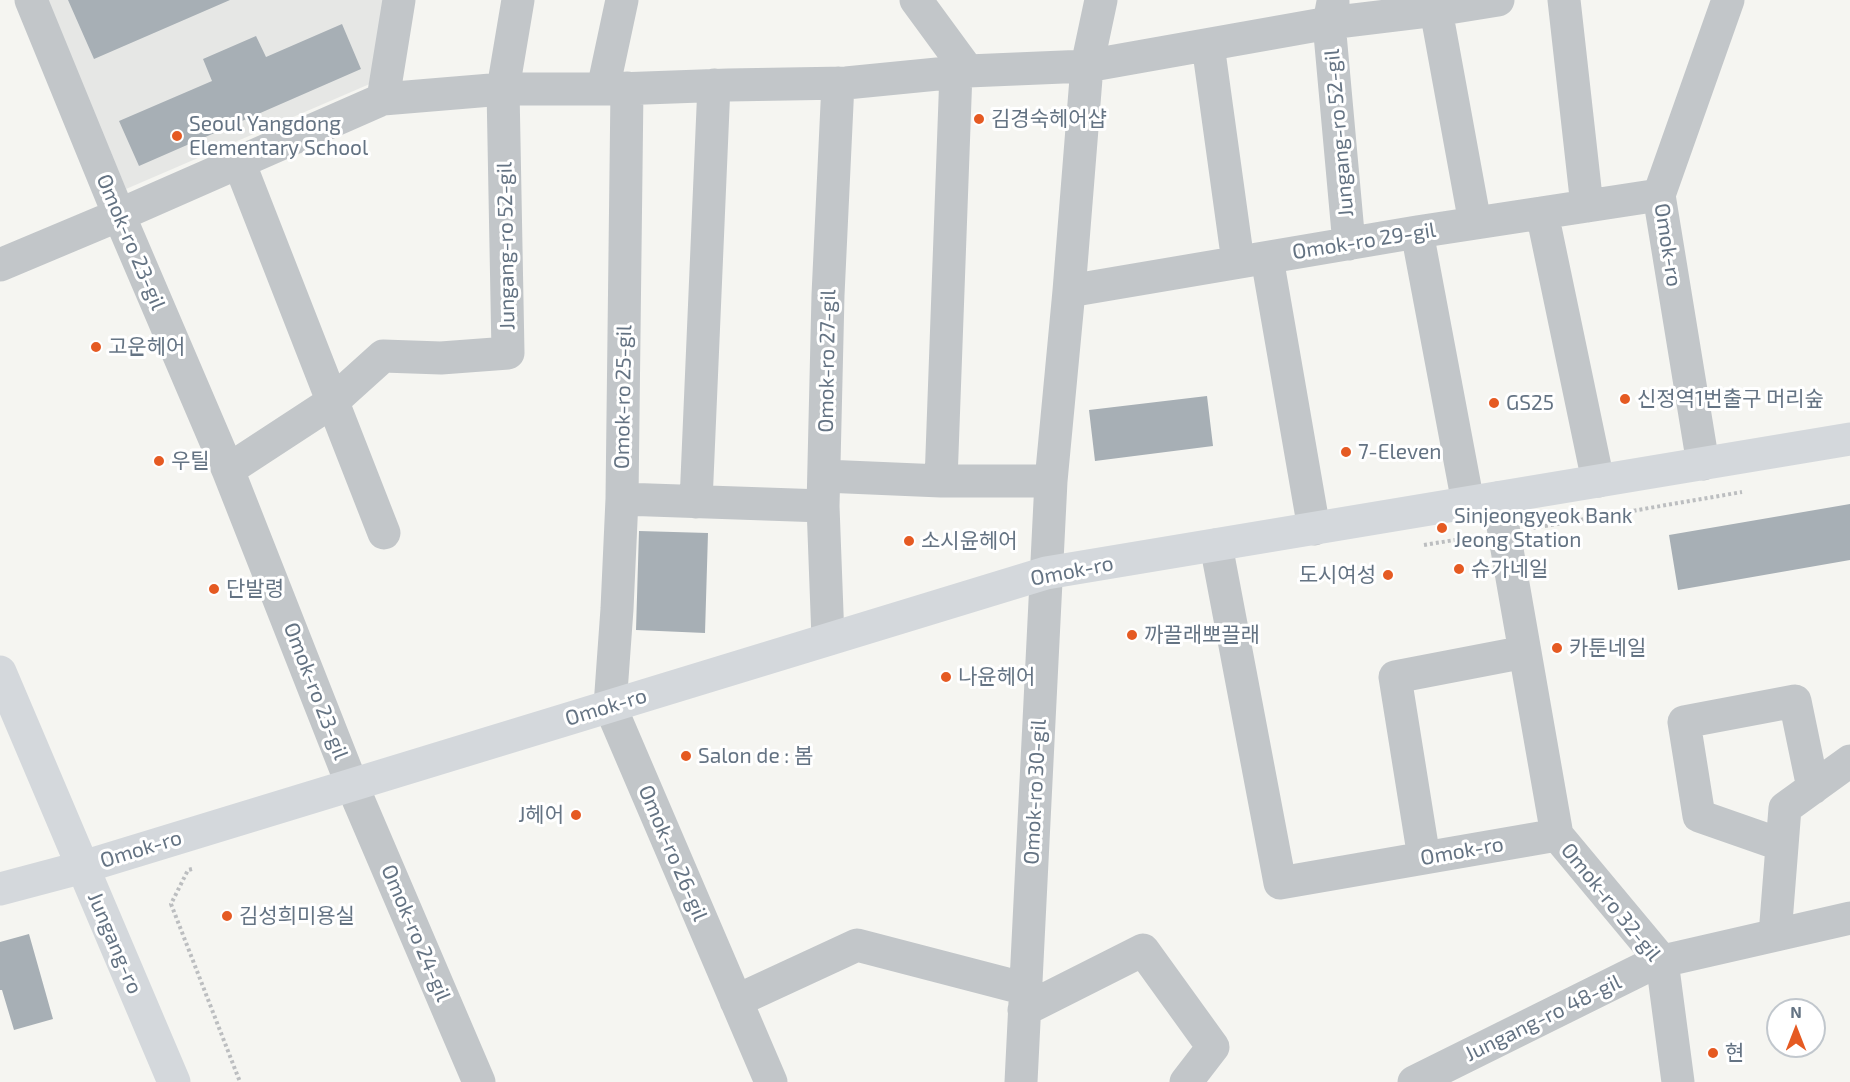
<!DOCTYPE html>
<html>
<head>
<meta charset="utf-8">
<style>
	body { margin:0 }
	#map { position:relative; width:1850px; height:1082px; overflow:hidden; background:#f5f5f1; font-family:"Exo 2",sans-serif }
	canvas { display:block }
	.north { position:absolute; left:1766px; top:998px; width:60px; height:60px; box-sizing:border-box; background:#fff; border:2px solid #c1c7cd; border-radius:50%; rotate:0deg; font-size:16px; font-weight:700; line-height:24px; text-align:center; color:#647383 }
	.north::after { content:''; display:block; margin:auto; width:21px; height:27px; background:#e55a22; clip-path:polygon(50% 0,100% 100%,50% 72%,0 100%) }
</style>
</head>
<body>
<div id="map">
<canvas width="1850" height="1082"></canvas>
<div class="north">N</div>
</div>
<script>
const ctx = document.querySelector('canvas').getContext('2d');
ctx.lineJoin = 'round';
function fill(path, color) {
  ctx.fillStyle = color;
  ctx.fill(path, 'evenodd');
}
function strokePath(path, color, width, dash) {
  ctx.strokeStyle = color;
  ctx.lineWidth = width;
  ctx.lineCap = dash ? 'butt' : 'round';
  ctx.setLineDash(dash || []);
  ctx.stroke(path);
}
function drawText(font, color, halo, rows, align = 'center') {
  ctx.font = font + ' "Exo 2","Noto Sans KR",sans-serif';
  ctx.lineWidth = 6;
  ctx.setLineDash([]);
  ctx.textBaseline = 'middle';
  ctx.strokeStyle = halo;
  ctx.fillStyle = color;
  for (const [text, x, y, turn = 0] of rows) {
    ctx.save();
    ctx.translate(x, y);
    ctx.rotate((+turn || 0) * Math.PI / 180);
    ctx.textAlign = isNaN(turn) ? turn : align;
    if (halo) ctx.strokeText(text, 0, 0);
    ctx.fillText(text, 0, 0);
    ctx.restore();
  }
}
fill(new Path2D(`
	M47,0H385L372,83L126,189Z`), '#e6e7e5');
fill(new Path2D(`
	M68,0H230L94,59Z
	M342,24L361,69L139,166L119,121L212,81L203,59L256,36L266,57Z
	M1207,396L1213,446L1095,461L1089,410Z
	M1850,504V560L1678,590L1669,535Z
	M639,531L708,533L705,633L636,630Z
	M29,934L53,1019L14,1030L2,990H0V942Z`), '#a7afb5');
strokePath(new Path2D(`
	M1533,528L1742,492
	M1424,545L1473,537
	M192,869L188,870L171,904L240,1082`), '#bcbec0', 4, [3, 3]);
strokePath(new Path2D(`
	M31,0L119,215L228,470L352,785L479,1082
	M916,0L968,71
	M1564,0L1587,206
	M1333,2L1329,23L1349,244
	M1436,10L1475,223
	M1208,45L1238,262
	M627,88L622,499L617,609L610,706L771,1082
	M603,89L622,0
	M383,99L399,0
	M239,162L384,533
	M1542,213L1598,481
	M1417,232L1468,503
	M1267,258L1314,529
	M0,265L119,215L383,99L503,89H618L728,85L846,83L968,71L1087,66L1329,23L1436,10L1498,0
	M1069,291L1417,232L1659,195
	M1703,464L1659,195L1728,0
	M228,470L332,402L383,356L441,358L508,353L503,89L518,0
	M824,476L941,481H1051
	M941,481L956,72
	M1498,498L1557,835L1662,961L1678,1082
	M622,499L823,506
	M696,502L714,85
	M1216,545L1280,883L1557,835
	M828,639L823,506L828,295L838,83
	M1782,845L1699,816L1684,722L1795,701L1813,788
	M1424,858L1395,677L1525,652
	M1775,935L1785,808L1850,761
	M736,1001L857,945L1026,989
	M1024,1010L1143,950L1213,1047L1186,1082
	M1021,1082L1051,481L1069,291L1087,66L1101,0
	M1414,1082L1654,963L1850,918`), '#c2c6c9', 33);
strokePath(new Path2D(`
	M0,672L174,1082
	M0,889L83,867L1046,573L1850,439`), '#d4d8dc', 33);
for (const [x, y, r, color] of [
	[979,119,6,"#e55a22"],
	[177,136,6,"#e55a22"],
	[96,347,6,"#e55a22"],
	[1625,399,6,"#e55a22"],
	[1494,403,6,"#e55a22"],
	[1346,452,6,"#e55a22"],
	[159,461,6,"#e55a22"],
	[1442,528,6,"#e55a22"],
	[909,541,6,"#e55a22"],
	[1459,569,6,"#e55a22"],
	[1388,575,6,"#e55a22"],
	[214,589,6,"#e55a22"],
	[1132,635,6,"#e55a22"],
	[1557,648,6,"#e55a22"],
	[946,677,6,"#e55a22"],
	[686,756,6,"#e55a22"],
	[576,815,6,"#e55a22"],
	[227,916,6,"#e55a22"],
	[1713,1053,6,"#e55a22"]
]) {
  const dot = new Path2D();
  dot.arc(x, y, r, 0, 2 * Math.PI);
  ctx.fillStyle = color;
  ctx.fill(dot);
  strokePath(dot, '#fff', 2);
}
drawText('21px', '#647383', '#fff', [
	["김경숙헤어샵",991,119],
	["Seoul Yangdong",189,124],
	["Elementary School",189,148],
	["고운헤어",108,347],
	["신정역1번출구 머리숲",1637,399],
	["GS25",1506,403],
	["7-Eleven",1358,452],
	["우틸",171,461],
	["Sinjeongyeok Bank",1454,516],
	["Jeong Station",1454,540],
	["소시윤헤어",921,541],
	["슈가네일",1471,569],
	["도시여성",1376,575,"right"],
	["단발령",226,589],
	["까끌래뽀끌래",1144,635],
	["카툰네일",1569,648],
	["나윤헤어",958,677],
	["Salon de : 봄",698,756],
	["J헤어",564,815,"right"],
	["김성희미용실",239,916],
	["현",1725,1053]
], 'left');
drawText('21px', '#647383', '#fff', [
	["Jungang-ro 52-gil",1339,133,-95],
	["Omok-ro 29-gil",1364,241,-9],
	["Omok-ro 23-gil",131,242,67],
	["Omok-ro",1668,245,81],
	["Jungang-ro 52-gil",506,246,-91],
	["Omok-ro 27-gil",827,361,-89],
	["Omok-ro 25-gil",623,397,-89],
	["Omok-ro",1072,571,-11],
	["Omok-ro 23-gil",316,691,69],
	["Omok-ro",606,707,-17],
	["Omok-ro 30-gil",1035,792,-87],
	["Omok-ro",141,849,-17],
	["Omok-ro",1462,851,-10],
	["Omok-ro 26-gil",673,853,67],
	["Omok-ro 32-gil",1611,902,51],
	["Omok-ro 24-gil",416,933,67],
	["Jungang-ro",115,943,67],
	["Jungang-ro 48-gil",1543,1018,-26]
]);
</script>
</body>
</html>
